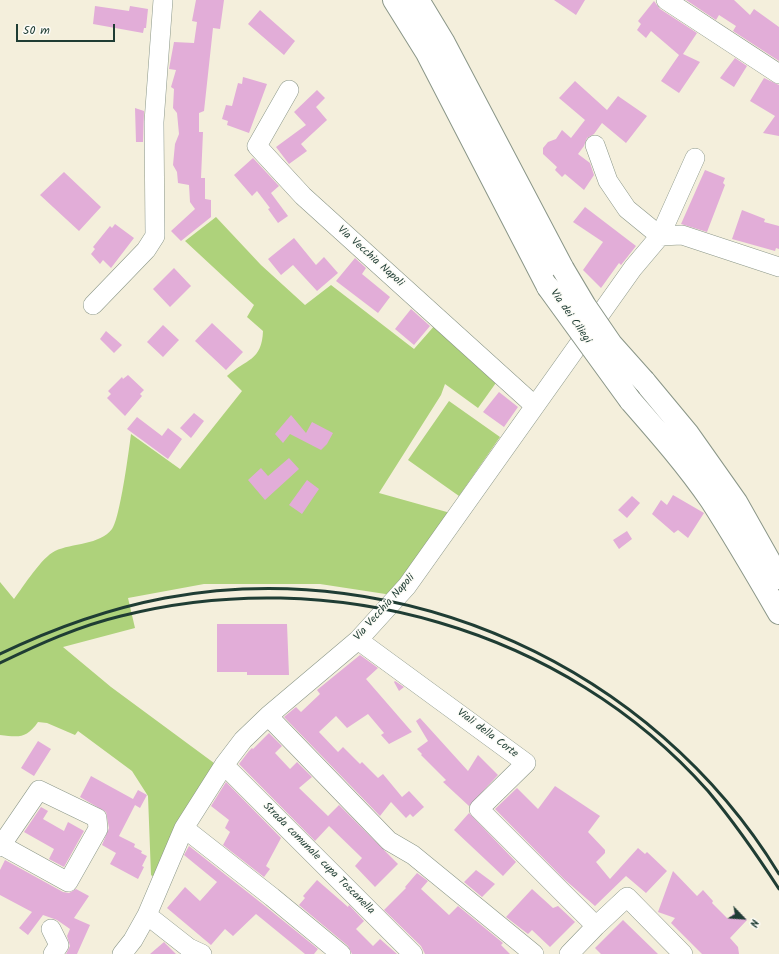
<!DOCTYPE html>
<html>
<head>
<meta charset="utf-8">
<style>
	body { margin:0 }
	#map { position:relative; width:779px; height:954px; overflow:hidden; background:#f4efdc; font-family:Kalam,sans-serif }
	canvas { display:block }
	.north { position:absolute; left:723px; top:898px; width:40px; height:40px; -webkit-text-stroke:3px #fdfcf7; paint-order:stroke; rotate:115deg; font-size:11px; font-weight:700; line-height:16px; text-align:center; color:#1f3d34 }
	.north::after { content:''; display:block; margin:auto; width:14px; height:18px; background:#1f3d34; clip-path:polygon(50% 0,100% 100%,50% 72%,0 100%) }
	.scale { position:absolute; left:16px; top:24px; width:99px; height:18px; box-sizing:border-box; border:2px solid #1f3d34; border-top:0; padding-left:5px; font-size:12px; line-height:14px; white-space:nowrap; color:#1f3d34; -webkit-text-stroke:3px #fdfcf7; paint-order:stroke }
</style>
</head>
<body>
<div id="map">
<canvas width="779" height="954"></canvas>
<div class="north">N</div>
<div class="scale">50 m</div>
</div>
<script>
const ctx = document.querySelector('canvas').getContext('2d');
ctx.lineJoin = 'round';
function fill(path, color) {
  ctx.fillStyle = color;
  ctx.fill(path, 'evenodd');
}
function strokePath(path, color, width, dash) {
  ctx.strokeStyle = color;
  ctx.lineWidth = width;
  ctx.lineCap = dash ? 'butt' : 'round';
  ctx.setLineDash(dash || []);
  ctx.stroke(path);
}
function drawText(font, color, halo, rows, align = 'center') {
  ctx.font = font + ' Kalam,sans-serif';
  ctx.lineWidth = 3;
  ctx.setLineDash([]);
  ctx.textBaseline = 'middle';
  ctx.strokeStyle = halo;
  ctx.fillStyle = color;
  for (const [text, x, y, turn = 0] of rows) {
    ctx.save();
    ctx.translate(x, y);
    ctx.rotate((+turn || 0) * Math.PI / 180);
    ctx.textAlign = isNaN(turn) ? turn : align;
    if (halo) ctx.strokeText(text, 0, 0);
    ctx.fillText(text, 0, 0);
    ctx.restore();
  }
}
fill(new Path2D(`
	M216,217L261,265L305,305L331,285L414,349L436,324L498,380L478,408L445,384L441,395L379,493L454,514L392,595L320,584H204L128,598L135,628L63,647L111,687L214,763L217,767L156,879L151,875L148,796L132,771L78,731L75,735L47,723L38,722C26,739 19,737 0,735V582L14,599C23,587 42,557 55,551C72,543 100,545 112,529C120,519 129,450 131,434L180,469L242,391L227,376C246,359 262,361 263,331L247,317L254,305L185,241Z
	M449,401L500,437L459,496L408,460Z`), '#aed27b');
fill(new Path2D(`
	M196,0H224L220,29L213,28L204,111L199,113V132H203L201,178H205V199L211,200V217L181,241L171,231L195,209L190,202L189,185L178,183L177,172L173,165L175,144L179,134L177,113L173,108L174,89L171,87L176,70L169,69L174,42L194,43L197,22L192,21Z
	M554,0H585L576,15Z
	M686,0H734L750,15L754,9L779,27V61L733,31L736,26L719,15L716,20Z
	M654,1L660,9L697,33L683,54L700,62L679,93L661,81L679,55L651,31L646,38L637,30L641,24L638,21Z
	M95,6L129,11L130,6L148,9L146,28H144L143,33L93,24Z
	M260,10L295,41L284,55L248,24Z
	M735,58L747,66L734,87L720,78Z
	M243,77L267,84L249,133L227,125L228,121L222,119L226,105L232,106L238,83L242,84Z
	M764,78L779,85V136L763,133L775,116L750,101Z
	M575,81L607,110L618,96L647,116L626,143L602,123L594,134L587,138L584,146L578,154L590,163L594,175L584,190L565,174L562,177L555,170L557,167L543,154V148L548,142L556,139L562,130L571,138L585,120L559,98Z
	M317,90L325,98L316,107L327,120L301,144L307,151L289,164L276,147L306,125L294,112Z
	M135,108L144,111L143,142H136Z
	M253,158L279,186L271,193L288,216L278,223L268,209L270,208L257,191L252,196L234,175Z
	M705,170L725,178L723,183L725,185L707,232L681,224Z
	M64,172L101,207L79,231L40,195Z
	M585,207L636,246L621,265L619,263L601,288L583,270L603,242L573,222Z
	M742,210L765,219L764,222L779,226V249L776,248L775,251L732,239Z
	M115,224L134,238L111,268L103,260L100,264L91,254L95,249L93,247L110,226L112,228Z
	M294,238L316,265L324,257L338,273L317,291L293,265L281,275L268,259Z
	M355,258L366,268L362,274L390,297L378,313L336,281Z
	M174,268L191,286L170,307L153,289Z
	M411,309L430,326L414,345L395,329Z
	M212,323L243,352L226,370L195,341Z
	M163,325L179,340L163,357L147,342Z
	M106,331L122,345L114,353L100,339Z
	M128,375L144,390L140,394L142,396L125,416L107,398L111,394L108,391L122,377L123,379Z
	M499,392L518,407L504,427L483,412Z
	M194,413L204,421L191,438L180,428Z
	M291,415L306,433L312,422L333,433L327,444L321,450L290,434L283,443L275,434Z
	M137,417L162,436L168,428L182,439L168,459L127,429Z
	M289,458L299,469L265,500L248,480L261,468L268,476Z
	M307,480L319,489L302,514L289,505Z
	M673,495L704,513L688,538L678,530L674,533L652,514L661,500L667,505Z
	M632,496L640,503L627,518L618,510Z
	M627,531L632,539L619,549L613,540Z
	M217,624H287L289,675H247V672H217Z
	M360,655L378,668L366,679L412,732L389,744L381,735L384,733L368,714L347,728L336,716L319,732L338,752L343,747L360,764L362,762L378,778L383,774L402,797L409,791L424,807L413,817L410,814L406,818L391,802L380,816L284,717L296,707L301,712L320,694L317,690Z
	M395,681L404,687L399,691L394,682Z
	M420,718L468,771L478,755L498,775L469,806L443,782L446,780L421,755L422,754L417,749L428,741L416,721Z
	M269,733L282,746L275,753L290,769L297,762L312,777L299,788L328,816L339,805L398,864L375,887L355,866L362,858L329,826L315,841L239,764L249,751L252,748L253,749Z
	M38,741L51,749L34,776L21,768Z
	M91,776L133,799L138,790L147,795L140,808L135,805L119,836L135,844L134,847L142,851L141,853L147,856L142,866L144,867L138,879L110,864L116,853L102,845L109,828L106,812L80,797Z
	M226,782L281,838L266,866L270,869L264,877L223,845L230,832L225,828L229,820L211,806Z
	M555,786L600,816L588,832L605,850V853L596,862L610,879L638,848L645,854L647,852L667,871L646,893L626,876L595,906L564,879L495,809L517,788L538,809Z
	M41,807L48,811L43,819L64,831L68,822L84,831L64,867L49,859L54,849L24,832Z
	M469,813L516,862L503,876L454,830Z
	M189,846L265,906L318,949L314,954H305L256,914L233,936L225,929L211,945L167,908L185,887L200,901L217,882L184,855Z
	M5,860L63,892L69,893L76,889L89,896L74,918L90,925L77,954H66L70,946L67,936L70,929L57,920L43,915L28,935L19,928L32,912L0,895V870Z
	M476,870L495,884L482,897L464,882Z
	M673,871L697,896L703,890L713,901L712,903L728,919L737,910L747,920L730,938L738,947L739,954H702L671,923L675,918L658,912Z
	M417,873L428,881L421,889L449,915L458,906L503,943L501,945L510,954H425L421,946L384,910L406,888L405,887Z
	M317,880L348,907L349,905L364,921L356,929L373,946L380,939L397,954H352L348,946L299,905L305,898L303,896Z
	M532,889L553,908L558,906L575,922L550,947L532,930L528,934L506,917Z
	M623,920L658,954H601L595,948Z
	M164,942L176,954H150Z`), '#e2add8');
const minor = new Path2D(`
	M666,0L779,74
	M289,90L257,146L303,196L535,406
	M595,145L608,181L627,209L660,236L682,235L779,267
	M93,305L146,250L155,236L154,122L163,0
	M358,640L526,763L479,809L596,926L627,897L683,954
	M268,716L389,841L413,855L534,954
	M224,765L413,954
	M184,828L272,897L341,954
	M0,847L39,790L97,818L98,829L68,882L1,845
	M147,915L189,948L202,954
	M51,929L59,945L53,954
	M122,954L133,940L147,915L184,828L224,765L243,740L268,716L358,640L407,586L633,268L660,236L695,158
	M569,954L596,926`);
const major = new Path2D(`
	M394,0L427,53L548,287
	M418,0L444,43L563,269
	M644,381L688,434L736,502L779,578
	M630,400C658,432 687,465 711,500C735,537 757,575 779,613`);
strokePath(minor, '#8a9688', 20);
strokePath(major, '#8a9688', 24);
strokePath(minor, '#fff', 19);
strokePath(major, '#fff', 22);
strokePath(new Path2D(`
	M0,654C52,629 107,609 165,598C404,554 653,667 779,874
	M0,663C39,644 79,626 121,616C330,563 564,628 708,791C734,822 757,855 779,889`), '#1f3d34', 3);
const majorBridge = new Path2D(`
	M563,269L585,306L611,344L644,381
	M548,287L630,400`);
strokePath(majorBridge, '#8a9688', 24, []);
strokePath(majorBridge, '#fff', 22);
drawText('11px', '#1f3d34', '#fdfcf7', [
	["Via Vecchia Napoli",370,257,42],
	["Via dei Ciliegi",570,317,55],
	["Via Vecchia Napoli",385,608,-48],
	["Viali della Corte",487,734,37],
	["Strada comunale cupa Toscanella",318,859,45]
]);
</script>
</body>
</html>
